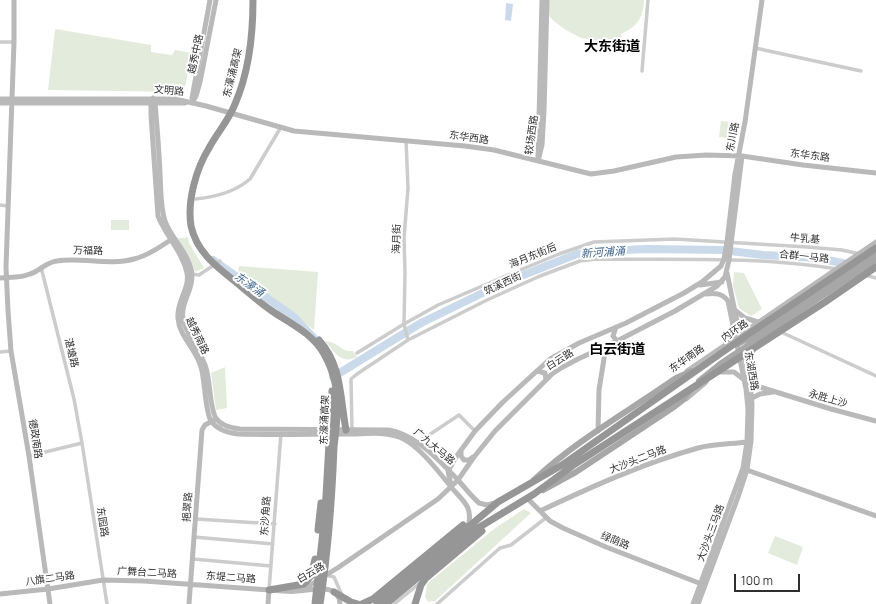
<!DOCTYPE html>
<html>
<head>
<meta charset="utf-8">
<style>
	body { margin:0 }
	#map { position:relative; width:876px; height:604px; overflow:hidden; background:#fff; font-family:Manrope,sans-serif }
	canvas { display:block }
	.scale { position:absolute; left:734px; top:574px; width:66px; height:18px; box-sizing:border-box; border:2px solid #2f2f2f; border-top:0; padding-left:5px; font-size:12px; line-height:14px; white-space:nowrap; color:#2f2f2f; -webkit-text-stroke:3px #fff; paint-order:stroke }
</style>
</head>
<body>
<div id="map">
<canvas width="876" height="604"></canvas>
<div class="scale">100 m</div>
</div>
<script>
const ctx = document.querySelector('canvas').getContext('2d');
ctx.lineJoin = 'round';
function fill(path, color) {
  ctx.fillStyle = color;
  ctx.fill(path, 'evenodd');
}
function strokePath(path, color, width, dash) {
  ctx.strokeStyle = color;
  ctx.lineWidth = width;
  ctx.lineCap = dash ? 'butt' : 'round';
  ctx.setLineDash(dash || []);
  ctx.stroke(path);
}
function drawText(font, color, halo, rows, align = 'center') {
  ctx.font = font + ' Manrope,"Noto Sans SC",sans-serif';
  ctx.lineWidth = 4;
  ctx.setLineDash([]);
  ctx.textBaseline = 'middle';
  ctx.strokeStyle = halo;
  ctx.fillStyle = color;
  for (const [text, x, y, turn = 0] of rows) {
    ctx.save();
    ctx.translate(x, y);
    ctx.rotate((+turn || 0) * Math.PI / 180);
    ctx.textAlign = isNaN(turn) ? turn : align;
    if (halo) ctx.strokeText(text, 0, 0);
    ctx.fillText(text, 0, 0);
    ctx.restore();
  }
}
fill(new Path2D(`
	M548,0H644C643,18 638,26 621,34L622,44L581,38L566,30L555,22L550,17L548,10Z
	M55,29L151,45V52L172,55L175,50L192,53L184,92L48,90Z
	M721,121L731,122L729,138L719,137Z
	M111,220H129V230H111Z
	M188,237L189,243L204,268L195,272L191,261L176,239Z
	M239,266L318,272L314,330L293,313L238,275Z
	M734,272L744,273L762,309L751,316L739,308L733,286Z
	M325,341C339,342 340,352 353,351L357,357C341,365 335,352 325,341Z
	M225,367L227,408L216,410L211,373Z
	M524,509L531,513L435,601L428,602L425,597L427,584L494,529Z
	M775,536L803,547L797,565L768,553Z`), '#e3ebdd');
fill(new Path2D(`
	M506,3L513,4L511,21L505,20Z`), '#cadaeb');
strokePath(new Path2D(`
	M213,260L294,317L313,337
	M333,377L421,323L503,283L577,254L603,251L647,249L722,250L763,255L817,258L852,265`), '#cadaeb', 8);
strokePath(new Path2D(`
	M0,42H14
	M755,48L861,71
	M642,71L648,0
	M406,140L408,188L404,238L405,272L404,324L408,340
	M196,199C216,197 235,192 250,179L281,127
	M0,205L8,206
	M41,267L74,399L82,443L107,604
	M192,274L199,275L220,261
	M865,275L876,278
	M781,332L876,376
	M0,352L11,351
	M357,353L404,324L438,305L508,275L559,254L594,242L675,239L807,247L842,250L860,254
	M352,430L351,379L357,374L408,340L487,300L540,276L580,261L596,259C676,260 758,256 837,269
	M417,443L459,415L475,431
	M29,456L82,443
	M196,519L275,524
	M194,537L273,544
	M193,559L271,566
	M326,575L334,577L341,593
	M269,590L281,433
	M394,604L420,583
	M437,604L500,548L511,545L547,517`), '#ccc', 3.5);
strokePath(new Path2D(`
	M14,0V42L6,267L8,311L11,351L29,456L50,604
	M153,98L151,103V115L158,216C166,236 183,253 187,273C190,289 176,302 178,318C179,336 196,349 201,367C205,379 205,412 211,421C217,429 228,433 238,434C274,435 311,434 347,434C364,434 384,431 399,437C418,444 439,472 451,487C462,500 474,507 468,526
	M153,98L155,103C157,126 159,150 160,173C161,189 160,206 165,221C171,238 187,251 191,269C196,288 180,301 183,319C185,333 201,351 206,368C210,380 210,410 216,418C221,426 231,428 240,429L388,430C414,433 441,462 458,480C465,488 471,496 479,503L487,505L495,503
	M192,98L210,0
	M0,99H175L206,106L294,131L465,146L494,150L591,174L614,171L676,157L706,155L742,156L803,165L876,173
	M0,103H185
	M192,103L196,96L200,82L216,0
	M538,157L542,0
	M538,161L542,145L544,111L547,0
	M727,273L741,341
	M0,278C10,277 21,278 30,274C40,271 46,262 57,261C82,257 109,266 134,259C147,256 160,247 172,239
	M700,285L722,282
	M736,311L745,318L758,322
	M616,327L613,336L617,341
	M748,367L753,351
	M537,371L545,373L546,380
	M687,371L876,242
	M721,372H734L743,379
	M750,384L831,409L876,421
	M686,399L706,382
	M750,399L760,394L773,392
	M598,431L599,390L606,346
	M461,450V456L464,460H469L473,457
	M744,469L876,516
	M451,485L448,471L456,457L475,431L503,402L550,359L579,343L626,323L684,293L702,282L721,266L724,259L727,242L735,174L745,122L762,0
	M527,498L550,521L563,528L606,547L704,585
	M540,511C591,487 644,463 698,448C713,444 731,444 747,442
	M297,591L307,587L339,567L438,499L458,480L474,457L495,431L552,374L561,368L578,359L617,341L675,311L717,286L725,277L729,260L742,156
	M0,594L48,589L103,580L144,581L283,591C288,591 292,592 296,591C310,591 339,581 340,604
	M189,604L202,430L205,425L214,420
	M268,604L269,590
	M693,604L743,468L747,442L748,409L746,389L728,301C722,293 715,293 706,294
	M698,604L738,497L747,470L751,441L752,404L750,384L744,353`), '#b9b9b9', 5);
strokePath(new Path2D(`
	M738,344L770,326L876,255
	M699,381L720,364L876,260
	M534,480C575,441 629,411 676,378L692,371
	M543,490L576,472L674,407L683,400L690,390`), '#a7a7a7', 6);
strokePath(new Path2D(`
	M253,0C253,34 249,72 235,104C229,120 217,133 209,148C196,169 187,201 191,226C197,253 217,267 237,283C249,293 260,303 272,311C291,324 312,333 324,354C329,363 333,373 335,383C340,403 336,427 334,447C332,500 328,552 320,604
	M319,340C342,365 340,398 346,430
	M318,530L321,503
	M269,590L304,584L311,576L315,559
	M334,592L351,602L358,604
	M315,604L325,513L332,391
	M362,604L373,599L463,525
	M377,604L498,502L562,465L747,335L876,248
	M386,604L457,545L478,528L534,494L575,464L825,302L876,267
	M415,604L421,585L426,578L482,531`), '#969696', 7);
drawText('10px', '#2f2f2f', '#fff', [
	["越秀中路",196,54,-78],
	["东濠涌高架",233,73,-76],
	["文明路",169,91,5],
	["较场西路",532,135,-82],
	["东川路",733,137,-79],
	["东华西路",469,138,8],
	["东华东路",810,156,7],
	["海月街",397,239,-89],
	["牛乳基",805,239,4],
	["万福路",88,251,1],
	["海月东街后",533,256,-22],
	["合群一马路",804,257,6],
	["筑溪西街",503,284,-25],
	["内环路",735,331,-35],
	["越秀南路",197,336,64],
	["湛塘路",71,353,76],
	["东华南路",687,359,-35],
	["白云路",560,360,-32],
	["东湖西路",751,371,80],
	["永胜上沙",828,399,16],
	["东濠涌高架",325,420,-88],
	["德政南路",35,439,81],
	["广九大马路",434,447,40],
	["大沙头二马路",638,460,-21],
	["挹翠路",188,507,-86],
	["东沙角路",266,516,-86],
	["东园路",102,522,81],
	["大沙头三马路",711,533,-70],
	["绿荫路",615,541,22],
	["广舞台二马路",147,573,3],
	["白云路",311,573,-30],
	["东堤二马路",231,578,4],
	["八旗二马路",50,579,-8]
]);
drawText('italic 11px', '#3f668e', '#fff', [
	["新河浦涌",603,253,-4],
	["东濠涌",249,285,35]
]);
drawText('bold 14px', '#000', '#fff', [
	["大东街道",612,47],
	["白云街道",617,350]
]);
</script>
</body>
</html>
